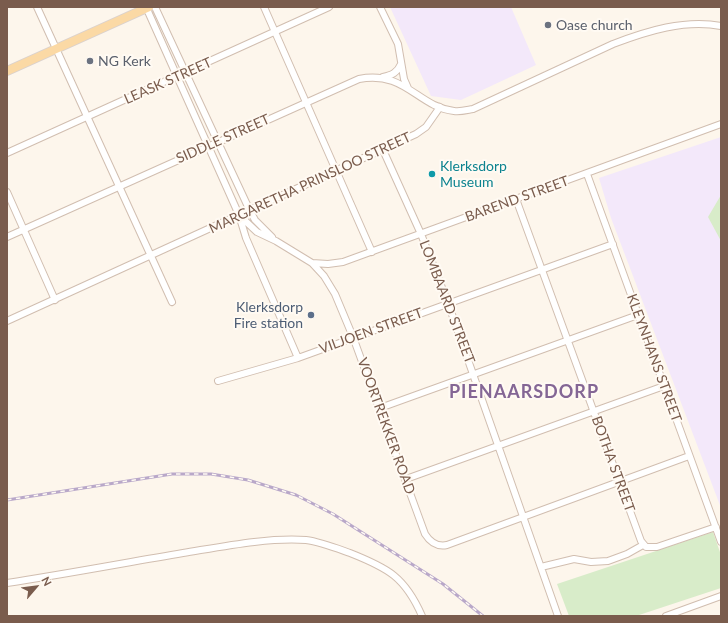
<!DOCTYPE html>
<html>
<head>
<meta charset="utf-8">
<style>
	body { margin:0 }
	#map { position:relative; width:728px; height:623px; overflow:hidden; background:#fdf6ec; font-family:Lato,sans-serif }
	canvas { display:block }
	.frame { position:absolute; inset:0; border:8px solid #7a5c4d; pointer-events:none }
	.north { position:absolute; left:16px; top:567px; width:40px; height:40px; -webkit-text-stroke:3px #fffaf3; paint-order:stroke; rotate:62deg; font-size:11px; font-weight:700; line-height:16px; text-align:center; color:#7a5c4d }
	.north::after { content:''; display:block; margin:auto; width:14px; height:18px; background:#7a5c4d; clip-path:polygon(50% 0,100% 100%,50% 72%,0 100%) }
</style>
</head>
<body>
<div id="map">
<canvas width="728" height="623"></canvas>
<div class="frame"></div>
<div class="north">N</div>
</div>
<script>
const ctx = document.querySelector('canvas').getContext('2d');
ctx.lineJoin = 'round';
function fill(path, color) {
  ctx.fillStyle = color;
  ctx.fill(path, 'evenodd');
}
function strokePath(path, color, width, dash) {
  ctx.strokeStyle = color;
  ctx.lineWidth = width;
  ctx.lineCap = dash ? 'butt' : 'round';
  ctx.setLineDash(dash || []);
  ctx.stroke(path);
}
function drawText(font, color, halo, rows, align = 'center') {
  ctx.font = font + ' Lato,sans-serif';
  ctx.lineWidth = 4;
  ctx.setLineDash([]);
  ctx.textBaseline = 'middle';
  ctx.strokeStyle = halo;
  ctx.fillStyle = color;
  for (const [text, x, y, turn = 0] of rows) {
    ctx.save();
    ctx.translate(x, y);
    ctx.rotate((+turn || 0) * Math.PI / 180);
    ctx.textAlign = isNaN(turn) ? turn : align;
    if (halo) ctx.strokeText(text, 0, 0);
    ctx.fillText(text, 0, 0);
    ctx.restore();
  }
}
fill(new Path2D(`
	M390,7H511L536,65L461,100L431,96Z
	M721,137V508L611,218L599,178Z`), '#f3e8fa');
fill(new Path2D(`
	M721,195V241L708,217Z
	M713,532L721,555V588L636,616H569L557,584Z`), '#d8ecc9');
const minor = new Path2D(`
	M37,7L172,302
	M146,7L239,215L246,238L298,358
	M155,7L250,211L255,220L272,237
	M264,7L372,252
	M380,7L398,44L404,79L408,88
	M383,77C392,75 397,73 401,64
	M383,150L421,234L448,303L558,616
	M7,153L329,7
	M587,174L721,542
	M7,192L55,300
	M516,199L641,541L646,547H657L716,527
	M239,215L257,232L276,241L312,263L324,276L335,294L353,337L425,534C430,542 437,547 447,545L689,456
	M7,237L359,79C405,70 418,107 454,111C460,112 467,110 473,109L613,44C647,31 685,19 721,26
	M312,263L328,264L343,262L721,124
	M7,321L416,134L426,127L440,107
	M218,381L298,358L613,244
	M380,408L638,315
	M406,479L664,386
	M541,567L574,559L591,562L608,561L627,554L643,545
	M7,583C66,574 124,563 183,553C220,547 269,537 306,540C321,542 336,548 350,553C388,568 405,577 422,616
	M666,616L721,596`);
const major = new Path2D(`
	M7,71L149,7`);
strokePath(minor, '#d1beb0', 8);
strokePath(major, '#dad1cd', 10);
strokePath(minor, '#fff', 6);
strokePath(major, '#fbd9a5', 8);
const rail = new Path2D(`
	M7,500L172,474H211L248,480L296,495L333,514L443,584L483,616`);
strokePath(rail, '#b9a8c9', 3);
strokePath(rail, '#fffaf3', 1.5, [4.5]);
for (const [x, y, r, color] of [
	[548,25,4,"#6b7280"],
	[90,61,4,"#6b7280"],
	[432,174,4,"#0f9aa8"],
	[311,315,4,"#5c6f8a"]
]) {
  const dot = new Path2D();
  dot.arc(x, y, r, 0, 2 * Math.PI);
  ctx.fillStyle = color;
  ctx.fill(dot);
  strokePath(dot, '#fffaf3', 1.5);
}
drawText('14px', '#5b616d', '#fffaf3', [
	["Oase church",556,25],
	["NG Kerk",98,61]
], 'left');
drawText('14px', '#7a5c4d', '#fffaf3', [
	["LEASK STREET",168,81,-24],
	["SIDDLE STREET",223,139,-24],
	["MARGARETHA PRINSLOO STREET",310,183,-25],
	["BAREND STREET",517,199,-20],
	["LOMBAARD STREET",447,302,69],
	["VILJOEN STREET",371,331,-20],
	["KLEYNHANS STREET",654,358,70],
	["VOORTREKKER ROAD",386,426,70],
	["BOTHA STREET",613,464,70]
]);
drawText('14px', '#0d838f', '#fffaf3', [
	["Klerksdorp",440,166],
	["Museum",440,182]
], 'left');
drawText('14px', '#4e5e75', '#fffaf3', [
	["Klerksdorp",303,307],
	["Fire station",303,323]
], 'right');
ctx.letterSpacing = '1px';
drawText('bold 18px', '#846695', '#fffaf3', [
	["PIENAARSDORP",524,392]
]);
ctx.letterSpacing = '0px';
</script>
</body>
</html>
